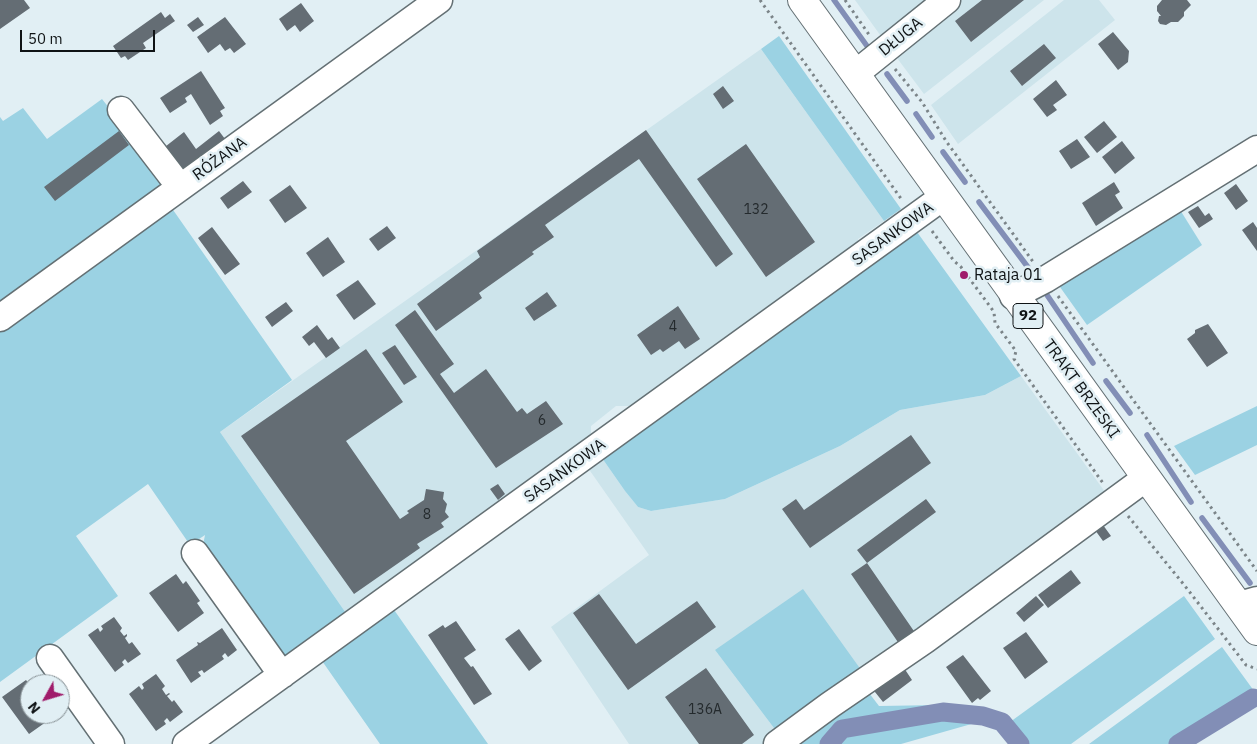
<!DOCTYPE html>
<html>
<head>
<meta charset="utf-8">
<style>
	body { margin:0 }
	#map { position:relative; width:1257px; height:744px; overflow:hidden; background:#e1eff4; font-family:"IBM Plex Sans",sans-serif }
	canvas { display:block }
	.north { position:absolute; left:20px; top:674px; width:50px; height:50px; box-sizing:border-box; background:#e1eff4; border:1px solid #8d979b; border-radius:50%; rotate:231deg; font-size:14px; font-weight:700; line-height:20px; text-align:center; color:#0f1315 }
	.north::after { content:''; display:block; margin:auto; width:18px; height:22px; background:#a01c6b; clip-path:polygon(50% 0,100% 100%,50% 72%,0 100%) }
	.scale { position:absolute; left:20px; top:30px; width:135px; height:22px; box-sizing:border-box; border:2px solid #0f1315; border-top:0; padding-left:6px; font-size:15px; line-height:18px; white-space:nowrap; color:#0f1315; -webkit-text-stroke:4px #e1eff4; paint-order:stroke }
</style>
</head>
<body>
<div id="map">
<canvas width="1257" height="744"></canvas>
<div class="north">N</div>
<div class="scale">50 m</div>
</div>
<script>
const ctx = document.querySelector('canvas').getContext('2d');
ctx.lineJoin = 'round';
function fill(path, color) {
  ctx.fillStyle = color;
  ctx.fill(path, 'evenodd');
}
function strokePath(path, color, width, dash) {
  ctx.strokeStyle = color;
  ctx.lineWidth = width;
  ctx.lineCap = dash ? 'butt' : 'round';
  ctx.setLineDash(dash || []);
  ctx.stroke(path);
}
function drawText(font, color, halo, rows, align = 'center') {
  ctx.font = font + ' "IBM Plex Sans",sans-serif';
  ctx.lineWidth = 5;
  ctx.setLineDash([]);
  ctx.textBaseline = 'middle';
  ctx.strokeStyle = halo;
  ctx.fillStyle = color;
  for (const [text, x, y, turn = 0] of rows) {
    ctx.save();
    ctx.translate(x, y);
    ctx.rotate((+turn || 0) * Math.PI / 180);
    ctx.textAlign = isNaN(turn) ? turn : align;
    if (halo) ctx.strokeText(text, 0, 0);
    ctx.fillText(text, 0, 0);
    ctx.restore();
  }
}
fill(new Path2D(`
	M855,0H932L883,39Z
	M962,0H1044L924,94L894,54Z
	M1064,0H1099L1115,20L958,144L931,105Z
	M761,49L884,221L858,239L859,250L642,406H616L591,426V444L509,503L498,501L477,516L474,528L348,616L220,432Z
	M1021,376L1108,496L864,674L715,650L780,736L769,744H629L551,627L649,555L588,468L602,458L625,491L638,507L651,511L725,499L840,446L900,410L985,395Z`), '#cde4eb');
fill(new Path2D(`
	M779,36L901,209L884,221L761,49Z
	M102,99L169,184L0,305V117L3,121L23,108L47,139Z
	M1177,205L1202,245L1087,325L1055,280Z
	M171,207L292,380L220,432L348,616L285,663L203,545L205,535L190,545L148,484L76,536L118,596L0,682V332Z
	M917,232L1021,376L985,395L900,410L840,446L725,499L651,511L638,507L625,491L602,458Z
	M1257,406V445L1195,475L1174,446Z
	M803,589L864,674L780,736L715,650Z
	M1184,596L1215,639L1071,744H1014L1001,728L982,721L901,744H791L866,689L879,706L940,705L1004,716L1010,722Z
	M392,607L488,744H380L320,658Z
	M1222,647L1257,695V704L1192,744H1089Z`), '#9bd2e3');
strokePath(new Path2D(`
	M834,0L867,46
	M887,74L907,101
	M916,114L932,137
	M943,152L965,182
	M979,202L1030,270
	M1047,295L1093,363
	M1106,381L1130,413
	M1147,435L1191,502
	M1202,518L1250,583`), '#828eb6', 5.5);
strokePath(new Path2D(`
	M829,744L842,729L943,712L983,716L1002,722L1020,744
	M1178,744L1253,698`), '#828eb6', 19);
fill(new Path2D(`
	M0,0H24L30,8L0,29Z
	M982,0H1024L971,42L955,21Z
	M1162,0H1187L1191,5L1184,12V16L1178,22H1171L1166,25L1160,24L1158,21L1159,16H1161L1157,11V6Z
	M301,3L314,21L300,32L295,25L287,31L279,19Z
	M161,12L165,18L170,14L175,21L143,43L146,48L128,60L125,56L121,58L113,46Z
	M198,17L204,25L193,32L187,25Z
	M225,17L246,44L234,53L230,48L225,51L220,44L208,53L197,37Z
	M1113,32L1129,51L1128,62L1118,70L1098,44Z
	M1044,44L1056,58L1022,86L1010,71Z
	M201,71L225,108L220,111L223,116L210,125L191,94L185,98L187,102L170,113L160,98Z
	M1056,80L1067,95L1053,105L1057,110L1047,117L1033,99Z
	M723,86L734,101L723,109L713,94Z
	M1104,121L1117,137L1097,153L1084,137Z
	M646,130L733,254L716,267L639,159L545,225L554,237L532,252L534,254L479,293L482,298L436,331L417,304L480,257L477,251Z
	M119,131L129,145L55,201L44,187Z
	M219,131L225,139L179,173L161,150L184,132L196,149Z
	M1077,139L1090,157L1071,169L1059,151Z
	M1122,141L1135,158L1115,174L1102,157Z
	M746,144L815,242L766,277L697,179Z
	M243,181L252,192L228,209L220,198Z
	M1114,182L1120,192L1115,195L1123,208L1096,226L1082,203Z
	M1236,184L1248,201L1236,210L1224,193Z
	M290,185L307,208L285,223L269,200Z
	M1198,206L1205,216L1209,213L1213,219L1199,228L1188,212Z
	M1253,222L1257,228V251L1242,230Z
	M387,226L396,238L378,251L369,239Z
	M212,227L240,264L225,275L198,238Z
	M328,237L345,262L323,277L306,253Z
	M358,280L376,304L354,320L336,295Z
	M547,292L557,306L534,321L525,308Z
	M286,302L293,311L272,327L265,317Z
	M678,306L700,339L685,349L679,341L663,352L660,349L651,355L637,335Z
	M415,310L454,364L440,374L454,393L486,369L517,412L522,408L527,414L546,401L563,424L496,468L395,325Z
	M1208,324L1228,353L1207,367L1187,339L1195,333V330Z
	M317,325L328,340L332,337L340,348L326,358L314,342L309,346L302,337Z
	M395,345L417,377L404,385L382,353Z
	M366,349L403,402L346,441L400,519L409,513L407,511L424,500L426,489L444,492L443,499L447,504L445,512L449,517L441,523L444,527L417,544L420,548L354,594L241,436Z
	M911,435L931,463L810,548L782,509L796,499L804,510Z
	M498,484L505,494L498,500L490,489Z
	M926,499L936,512L867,563L918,637L902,648L851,574L867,563L857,550Z
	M1103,525L1111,536L1103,541L1095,530Z
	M1071,570L1081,583L1048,608L1038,595Z
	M176,574L183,584L186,581L200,601L197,603L204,613L178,632L149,593Z
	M599,594L636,644L697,601L716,627L628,690L573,613Z
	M1036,596L1044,605L1024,622L1016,613Z
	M114,617L122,628L120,631L124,636L127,634V636L125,638L129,644L132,642L141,654L128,663L125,659L122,662L124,665L115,672L88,635L98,628L100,632L103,629L101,626Z
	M456,621L476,650L464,658L471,667L473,666L492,694L474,705L428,635L443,625L445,628Z
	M222,628L237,650L228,657L225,653L222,656L224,659L204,673L202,670L198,672L201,676L191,683L176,660L198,645L197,642L200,643Z
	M519,629L542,661L529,671L505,639Z
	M1026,632L1048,662L1025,679L1003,648Z
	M963,655L991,691L980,700L978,698L972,703L946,667Z
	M902,665L912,680L883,702L871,687Z
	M706,668L754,735L742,744H699L665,697Z
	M156,674L165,686L162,689L166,695L169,693L170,694L167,696L172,702L174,700L183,712L170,722L167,718L164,721L166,724L156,731L129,694L139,686L142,690L144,688L142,684Z
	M26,680L30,685V714H51L53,717L29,734L2,697Z`), '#646d74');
const minor = new Path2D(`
	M855,74L947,0
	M121,110L180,187
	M1013,296L1046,279L1257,149
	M0,318L439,0
	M195,553L282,675
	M1239,605L1257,600
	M50,658L111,744
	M186,744L943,197
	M777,744L830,705L925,640L1146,478`);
const major = new Path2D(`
	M802,0L1257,631`);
strokePath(minor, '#647074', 29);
strokePath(major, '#647074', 30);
strokePath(new Path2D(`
	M760,0L902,200
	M845,0L870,36
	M895,69L922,102L946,141L1034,263
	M932,231L954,261L961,267L994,312L995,323L1016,351L1014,359L1103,483
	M1058,296L1257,571
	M1128,516L1185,586L1246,665L1257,669`), '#7b8488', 3, [2.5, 4]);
strokePath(minor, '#fff', 26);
strokePath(major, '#fff', 28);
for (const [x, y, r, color] of [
	[964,275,5,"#a01c6b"]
]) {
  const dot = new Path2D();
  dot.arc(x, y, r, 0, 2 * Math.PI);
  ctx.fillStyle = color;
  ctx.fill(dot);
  strokePath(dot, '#e1eff4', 2);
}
drawText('14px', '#242a2d', null, [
	["132",756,210],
	["4",673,327],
	["6",542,421],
	["8",427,515],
	["136A",705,710]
]);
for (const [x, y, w] of [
	[1028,316,30]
]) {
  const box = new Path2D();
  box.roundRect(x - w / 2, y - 12.5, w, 25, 4);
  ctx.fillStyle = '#e1eff4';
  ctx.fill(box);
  strokePath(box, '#0f1315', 1);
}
drawText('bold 15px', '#0f1315', null, [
	["92",1028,316]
]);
drawText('16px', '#0f1315', '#e1eff4', [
	["DŁUGA",901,37,-39],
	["RÓŻANA",220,159,-36],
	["SASANKOWA",893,234,-36],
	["TRAKT BRZESKI",1081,389,54],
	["SASANKOWA",565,471,-36]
]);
drawText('16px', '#0f1315', '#e1eff4', [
	["Rataja 01",974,275]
], 'left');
</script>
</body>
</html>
